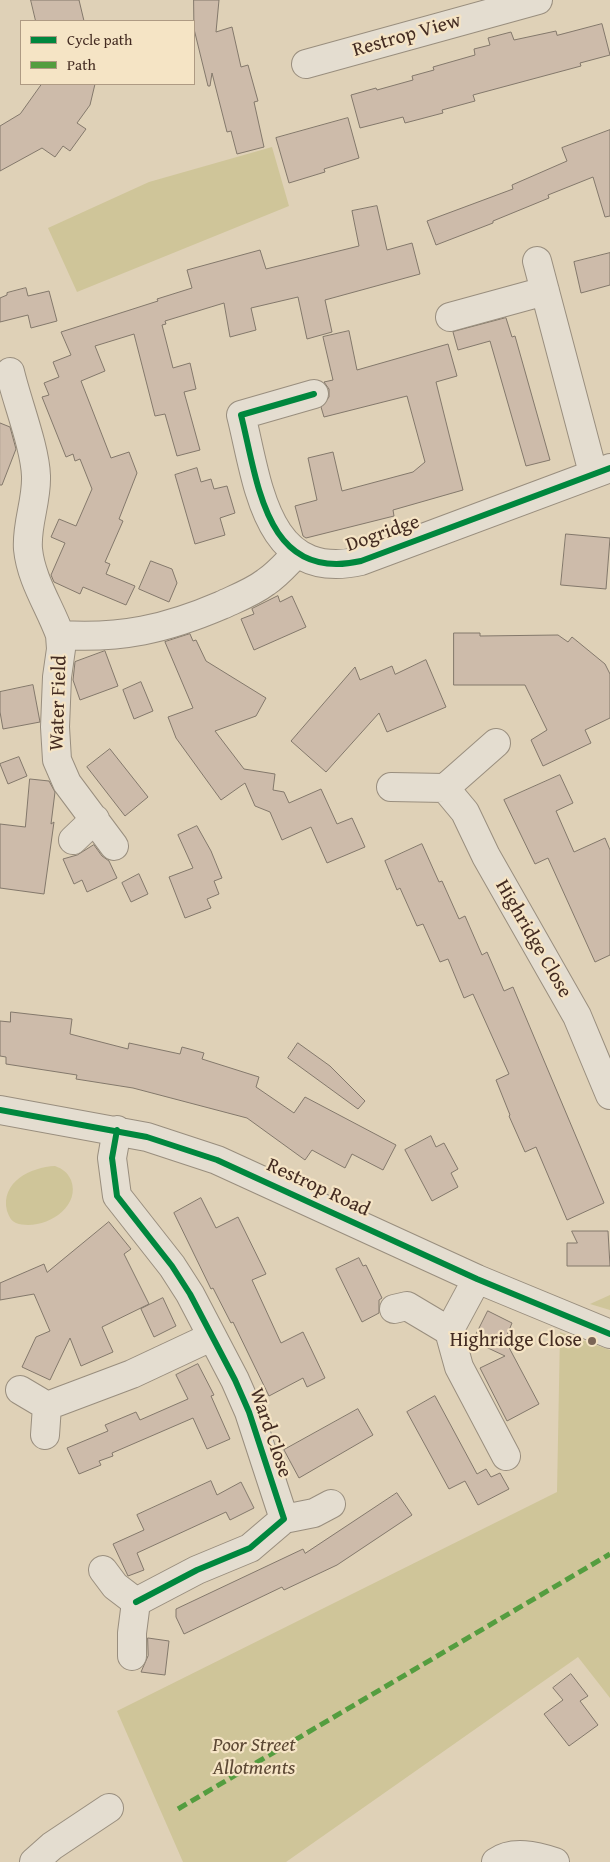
<!DOCTYPE html>
<html>
<head>
<meta charset="utf-8">
<style>
	body { margin:0 }
	#map { position:relative; width:610px; height:1862px; overflow:hidden; background:#dfd1b7; font-family:"Gentium Book Plus",serif }
	canvas { display:block }
	.legend { position:absolute; left:20px; top:20px; width:175px; height:65px; box-sizing:border-box; background:#f5e4c5; border:1px solid #ae9a83; margin:0; padding:6px 9px; list-style:none; font-size:15px; color:#432b21 }
	.legend li { display:flex; align-items:center; gap:10px; height:25px }
	.legend b { width:25px; border:1px solid #ae9a83 }
</style>
</head>
<body>
<div id="map">
<canvas width="610" height="1862"></canvas>
<ul class="legend">
<li><b style="height:6px;background:#00873e"></b>Cycle path</li>
<li><b style="height:6px;background:#549d3f"></b>Path</li>
</ul>
</div>
<script>
const ctx = document.querySelector('canvas').getContext('2d');
ctx.lineJoin = 'round';
function fill(path, color) {
  ctx.fillStyle = color;
  ctx.fill(path, 'evenodd');
}
function strokePath(path, color, width, dash) {
  ctx.strokeStyle = color;
  ctx.lineWidth = width;
  ctx.lineCap = dash ? 'butt' : 'round';
  ctx.setLineDash(dash || []);
  ctx.stroke(path);
}
function drawText(font, color, halo, rows, align = 'center') {
  ctx.font = font + ' "Gentium Book Plus",serif';
  ctx.lineWidth = 4.5;
  ctx.setLineDash([]);
  ctx.textBaseline = 'middle';
  ctx.strokeStyle = halo;
  ctx.fillStyle = color;
  for (const [text, x, y, turn = 0] of rows) {
    ctx.save();
    ctx.translate(x, y);
    ctx.rotate((+turn || 0) * Math.PI / 180);
    ctx.textAlign = isNaN(turn) ? turn : align;
    if (halo) ctx.strokeText(text, 0, 0);
    ctx.fillText(text, 0, 0);
    ctx.restore();
  }
}
fill(new Path2D(`
	M272,147L289,206L77,292L48,228L149,182Z
	M55,1166C63,1169 67,1172 71,1180C82,1209 41,1232 16,1223C11,1221 9,1216 7,1211C0,1182 31,1167 55,1166Z
	M610,1295V1310L590,1304Z
	M560,1332L610,1350V1698L578,1657L286,1862H183L117,1711L557,1492Z`), '#cfc599');
const building = new Path2D(`
	M31,0H79L84,21H36Z
	M194,0H219L216,32L232,27L241,67L248,65L258,101L254,102L264,147L237,154L231,131L227,132L212,73L210,86H208L194,29Z
	M602,24L610,55L580,63L581,66L473,95L475,101L442,110L443,113L405,123L403,117L360,128L351,95L376,88L377,90L413,80L412,76L434,70L433,67L475,55L474,49L490,45L488,38L511,32L514,40L556,31L557,35Z
	M42,84H95L90,105L77,123L86,129L70,151L63,146L55,157L42,148L0,171V126L20,114Z
	M348,118L359,158L324,169L325,172L289,183L276,138Z
	M610,130V216L605,217L593,177L548,195L549,198L493,221V223L436,245L427,221L513,189L512,185L567,161L562,148Z
	M377,206L387,250L412,243L420,274L325,300L332,332L307,339L298,297L251,308L256,330L230,337L224,303L165,321L166,324L162,325L173,368L190,363L196,389L184,392L200,450L177,456L165,414L155,416L134,334L95,346L105,371L81,381L111,458L129,452L137,473L119,519L123,521L105,562L110,564L106,574L135,586L126,605L83,587L80,594L54,582L51,575L65,543L51,537L59,519L76,526L92,489L80,459L75,461L73,454L66,457L42,397L49,395L44,383L59,377L53,362L71,355L61,332L158,301L157,299L192,288L187,270L260,250L266,269L359,246L352,211Z
	M610,253V285L581,293L574,262Z
	M26,288L28,296L49,291L57,321L31,328L28,315L0,322V298L7,295V293Z
	M506,318L512,337L515,336L550,460L526,466L490,341L458,350L453,332Z
	M349,331L357,370L448,344L457,376L436,382L463,490L393,510L394,516L306,538L303,536L295,506L317,500L308,458L333,452L342,491L413,472L425,462L407,396L324,417L321,407L329,397V389L324,382L333,380L323,337Z
	M0,423L10,427L16,449L2,485H0Z
	M197,468L201,482L211,479L214,489L227,486L235,513L220,518L225,535L195,544L175,475Z
	M566,534L610,538L606,589L561,585Z
	M151,561L172,569L177,583L169,602L139,589Z
	M278,596L280,602L292,596L306,627L254,650L241,619L254,614L252,609Z
	M454,633H480V636L558,635L568,642L572,637L605,664L610,674V718L585,730L591,743L543,766L531,740L547,730L525,685H454Z
	M190,634L193,641L196,640L206,661L266,698L256,716L215,731L244,769L275,774L273,790L284,792L289,803L321,789L337,824L352,818L365,847L327,863L311,827L282,840L270,812L255,806L245,783L221,800L176,738L168,717L193,708L165,642Z
	M105,651L118,686L80,700L73,680L75,662Z
	M426,660L446,707L387,732L379,713L326,772L291,741L355,667L360,680L392,666L395,674Z
	M141,682L153,711L134,719L123,690Z
	M33,685L40,722L3,729L0,712V692Z
	M110,749L148,797L125,816L87,767Z
	M19,757L27,776L8,784L0,764Z
	M560,775L573,803L556,811L574,852L605,838L610,850V955L595,962L548,858L535,864L504,800Z
	M30,779L49,781L55,792L51,824L54,822L44,894L0,888V824L25,827Z
	M197,826L211,851L222,878L214,881L219,894L207,899L211,908L185,918L169,877L193,868L178,835Z
	M422,844L439,882L442,881L459,919L465,916L482,955L487,952L504,991L513,987L604,1203L567,1220L536,1147L525,1152L509,1116L510,1115L496,1080L509,1074L473,994L464,998L448,959L440,962L423,924L417,926L400,888L397,890L385,861Z
	M94,845L102,856L109,861L117,878L87,892L82,880L74,884L63,859L77,855Z
	M139,874L148,894L131,902L122,883Z
	M11,1012L72,1019L70,1034L128,1049L129,1043L180,1054L182,1047L204,1053L202,1059L259,1077L256,1087L294,1113L305,1097L396,1145L383,1170L352,1154L345,1168L312,1150L305,1160L247,1118L133,1088L76,1079L77,1075L6,1064V1057L0,1056V1021L10,1022Z
	M298,1043L330,1066L365,1101L358,1109L288,1058Z
	M431,1136L436,1147L444,1143L458,1169L451,1173L458,1187L432,1201L405,1150Z
	M201,1198L216,1228L238,1217L266,1274L252,1280L281,1343L303,1332L325,1378L307,1387L303,1378L269,1396L233,1322L231,1323L213,1288L211,1289L174,1213Z
	M109,1222L131,1249L124,1254L149,1304L102,1327L113,1352L81,1366L70,1338L50,1380L22,1367L36,1337L50,1331L34,1294L0,1300V1283L44,1264L47,1272Z
	M572,1231H608L610,1266H567V1243H577Z
	M359,1258L363,1266L366,1265L382,1298L379,1300V1313L362,1322L336,1269Z
	M163,1298L176,1326L154,1337L141,1309Z
	M488,1311L512,1323L505,1340L539,1404L507,1421L480,1368L505,1356L473,1341Z
	M198,1364L214,1395L211,1396L230,1439L207,1449L193,1418L112,1453L113,1456L99,1461L101,1465L79,1474L67,1448L108,1431L105,1425L136,1412L140,1420L188,1399L176,1375Z
	M435,1396L477,1474L486,1469L491,1477L500,1473L509,1489L478,1505L465,1481L449,1489L407,1412Z
	M358,1409L373,1435L299,1478L284,1450Z
	M211,1481L217,1495L241,1482L254,1508L230,1520L226,1512L137,1553L144,1570L128,1576L113,1544L144,1530L137,1515Z
	M397,1493L412,1515L337,1565L284,1590L282,1587L184,1634L176,1617V1609L303,1549L305,1553Z
	M148,1638L169,1641L165,1675L141,1672L148,1656Z
	M571,1674L588,1696L580,1701L598,1725L569,1746L544,1714L563,1700L553,1688Z`);
fill(building, '#cdbbaa');
strokePath(building, '#83786b', 1);
const minor = new Path2D(`
	M306,64L538,0
	M537,261L593,473
	M450,317L545,291
	M10,372C17,402 35,447 36,476C37,501 26,525 28,549C31,580 50,607 60,635C121,639 166,629 222,605C237,598 253,592 266,582C278,574 287,563 297,553
	M314,394L241,415C258,482 265,583 361,561L610,468
	M60,635L61,649L57,677L55,727L57,760L67,783L114,846
	M496,743L445,788L465,812L486,856L577,1016L610,1095
	M391,787L445,788
	M73,840L95,819
	M0,1110L147,1137L217,1160L477,1279L610,1334
	M117,1130L112,1158L117,1196L172,1266L190,1294L235,1380L249,1412L284,1519L250,1548L197,1570L136,1602
	M477,1279L449,1331L459,1367L506,1456
	M394,1309L407,1306L449,1331
	M20,1390L47,1406L45,1435
	M47,1406L132,1374L211,1337
	M284,1519L314,1513L331,1504
	M103,1570L115,1586L136,1602L132,1633V1656
	M34,1862L52,1846L109,1808
	M496,1862C513,1850 536,1856 555,1862`);
strokePath(minor, '#998e7e', 30);
strokePath(minor, '#e4ddd0', 28);
strokePath(new Path2D(`
	M178,1809L610,1554`), '#549d3f', 5, [10, 5]);
strokePath(new Path2D(`
	M314,394L241,415C258,482 265,583 361,561L610,468
	M0,1110L147,1137L217,1160L477,1279L610,1334
	M117,1130L112,1158L117,1196L172,1266L190,1294L235,1380L249,1412L284,1519L250,1548L197,1570L136,1602`), '#00873e', 6);
for (const [x, y, r, color] of [
	[592,1341,5,"#7a6556"]
]) {
  const dot = new Path2D();
  dot.arc(x, y, r, 0, 2 * Math.PI);
  ctx.fillStyle = color;
  ctx.fill(dot);
  strokePath(dot, '#f5e4c5', 2);
}
drawText('20px', '#432b21', '#f5e4c5', [
	["Restrop View",407,36,-16],
	["Dogridge",383,534,-19],
	["Water Field",59,703,-88],
	["Highridge Close",533,939,60],
	["Restrop Road",318,1188,25],
	["Ward Close",270,1433,71]
]);
drawText('20px', '#432b21', '#f5e4c5', [
	["Highridge Close",582,1341]
], 'right');
drawText('italic 20px', '#5c4834', '#f5e4c5', [
	["Poor Street",254,1746],
	["Allotments",254,1769]
]);
</script>
</body>
</html>
